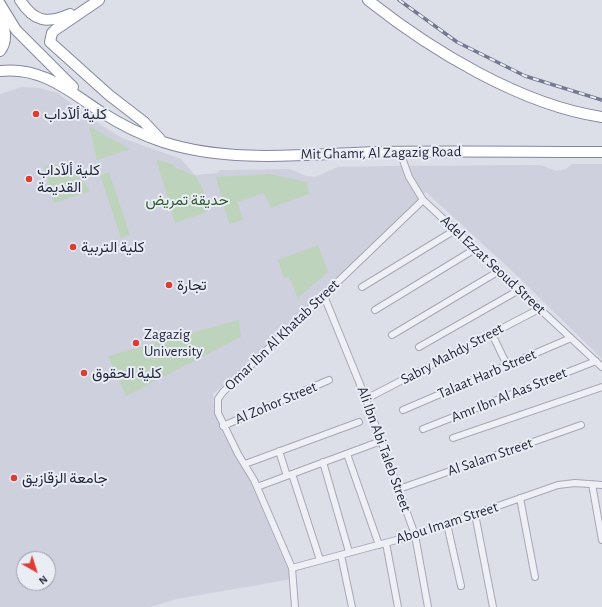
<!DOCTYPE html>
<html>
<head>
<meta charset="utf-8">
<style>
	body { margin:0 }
	#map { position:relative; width:602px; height:607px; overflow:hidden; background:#dcdee8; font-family:"Alegreya Sans",sans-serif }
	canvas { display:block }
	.north { position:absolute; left:16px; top:551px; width:40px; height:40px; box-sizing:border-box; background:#ebedf5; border:1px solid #9b9fad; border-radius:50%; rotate:141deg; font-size:11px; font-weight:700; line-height:16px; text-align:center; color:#242940 }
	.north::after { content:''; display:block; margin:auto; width:14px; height:18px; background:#dc3c32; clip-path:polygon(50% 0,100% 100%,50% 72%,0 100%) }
</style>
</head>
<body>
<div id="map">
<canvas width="602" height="607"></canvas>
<div class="north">N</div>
</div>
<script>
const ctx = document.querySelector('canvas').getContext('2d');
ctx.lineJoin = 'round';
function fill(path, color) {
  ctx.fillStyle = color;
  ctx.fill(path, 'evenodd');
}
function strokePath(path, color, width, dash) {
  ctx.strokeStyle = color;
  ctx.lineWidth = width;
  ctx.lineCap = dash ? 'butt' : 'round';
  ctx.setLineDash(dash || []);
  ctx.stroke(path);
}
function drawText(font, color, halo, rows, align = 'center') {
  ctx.font = font + ' "Alegreya Sans",Vazirmatn,sans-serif';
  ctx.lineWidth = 4;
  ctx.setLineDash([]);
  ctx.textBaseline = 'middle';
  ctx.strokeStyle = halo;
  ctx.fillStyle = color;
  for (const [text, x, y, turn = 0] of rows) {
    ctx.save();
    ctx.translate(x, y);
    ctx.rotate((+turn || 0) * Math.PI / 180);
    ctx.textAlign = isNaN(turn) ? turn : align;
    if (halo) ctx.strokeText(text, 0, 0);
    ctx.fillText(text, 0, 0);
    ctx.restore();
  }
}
fill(new Path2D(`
	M22,87L39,88L58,93L85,115L122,138L181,159L195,175L217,173L220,170L290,169L306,176L315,177L338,167L392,166L541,165L556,171L566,169L572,164H602V359L510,269L426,192L259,355L213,394L214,413L224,436L248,476L292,579L177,599L150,607H0V94ZM24,559H48V583H24Z`), '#ced0dd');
fill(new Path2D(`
	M89,126L130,149L97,160Z
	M158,160L172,164L176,168L196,176L204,192L207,212L175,223L157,162Z
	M52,163C68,166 82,178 90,191L54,203L44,167Z
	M109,172L130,235L121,238L100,175Z
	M269,174L307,182L309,194L271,208L264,193L237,202L243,220L229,224L216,177Z
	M318,245L328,272L298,298L289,277L284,278L278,260Z
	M239,320L241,337L126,396L108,356Z`), '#bdd3bc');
const minor = new Path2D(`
	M400,152L409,177L423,200L602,367
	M362,287L455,230
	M324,296L366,399L415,535L428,607
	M375,310L475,249
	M492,334L507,365
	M392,335L499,271
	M419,347L519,290
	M366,399L539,309
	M403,410L571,338
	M223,426L329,380
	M423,429L596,361
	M453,438L602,387
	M279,451L287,476
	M347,454L379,545
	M323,462L349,552
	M245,464L359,422
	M292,474L320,560
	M592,484L602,540
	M257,487L381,441
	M399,489L581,425
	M520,498L535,577
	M475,514L493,607
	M447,524L461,586
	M386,543L398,607
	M341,555L352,607
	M292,568L415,535L558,485L575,483L602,485
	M295,607L292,568L254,480L238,454L218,413V399L223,392L423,200`);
const trunk = new Path2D(`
	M20,0C34,22 47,24 70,14
	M99,0L55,30L52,33L50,42L109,95L144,122L160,139
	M368,0C431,50 521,105 602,117
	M0,4L16,30L73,87
	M0,15C4,27 9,40 0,51
	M0,71C41,66 69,91 101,112C120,124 141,135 163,142C231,164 307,154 377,152C452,151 527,152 602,152`);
strokePath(minor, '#a5a8b6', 8);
strokePath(trunk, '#8288a0', 12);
strokePath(minor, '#eff0f6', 6);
strokePath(trunk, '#fff', 10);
const rail = new Path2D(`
	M399,0L457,42L525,76L602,100`);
strokePath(rail, '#747993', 3.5);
strokePath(rail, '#ebedf5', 2, [6]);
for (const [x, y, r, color] of [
	[36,114,4,"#dc3c32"],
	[29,179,4,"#dc3c32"],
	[73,247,4,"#dc3c32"],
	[169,285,4,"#dc3c32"],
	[136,343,4,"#dc3c32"],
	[84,373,4,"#dc3c32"],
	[14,478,4,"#dc3c32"]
]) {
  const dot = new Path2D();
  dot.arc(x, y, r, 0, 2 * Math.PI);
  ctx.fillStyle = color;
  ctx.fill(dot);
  strokePath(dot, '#ebedf5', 1.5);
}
drawText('15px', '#242940', '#ebedf5', [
	["كلية ألآداب",44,114],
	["كلية ألآداب",37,170],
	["القديمة",37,187],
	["كلية التربية",81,247],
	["تجارة",177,285],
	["Zagazig",144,334],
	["University",144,351],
	["كلية الحقوق",92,373],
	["جامعة الزقازيق",22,478]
], 'left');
drawText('15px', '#242940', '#ebedf5', [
	["Mit Ghamr, Al Zagazig Road",381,153,-1],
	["Adel Ezzat Seoud Street",493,265,43],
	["Omar Ibn Al Khatab Street",282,335,-44],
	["Sabry Mahdy Street",452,354,-28],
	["Talaat Harb Street",487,374,-23],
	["Amr Ibn Al Aas Street",509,395,-22],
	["Al Zohor Street",276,403,-23],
	["Ali Ibn Abi Taleb Street",384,449,70],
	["Al Salam Street",490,457,-19],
	["Abou Imam Street",447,523,-18]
]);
drawText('15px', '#305d31', '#ebedf5', [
	["حديقة تمريض",187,200]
]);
</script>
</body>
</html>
